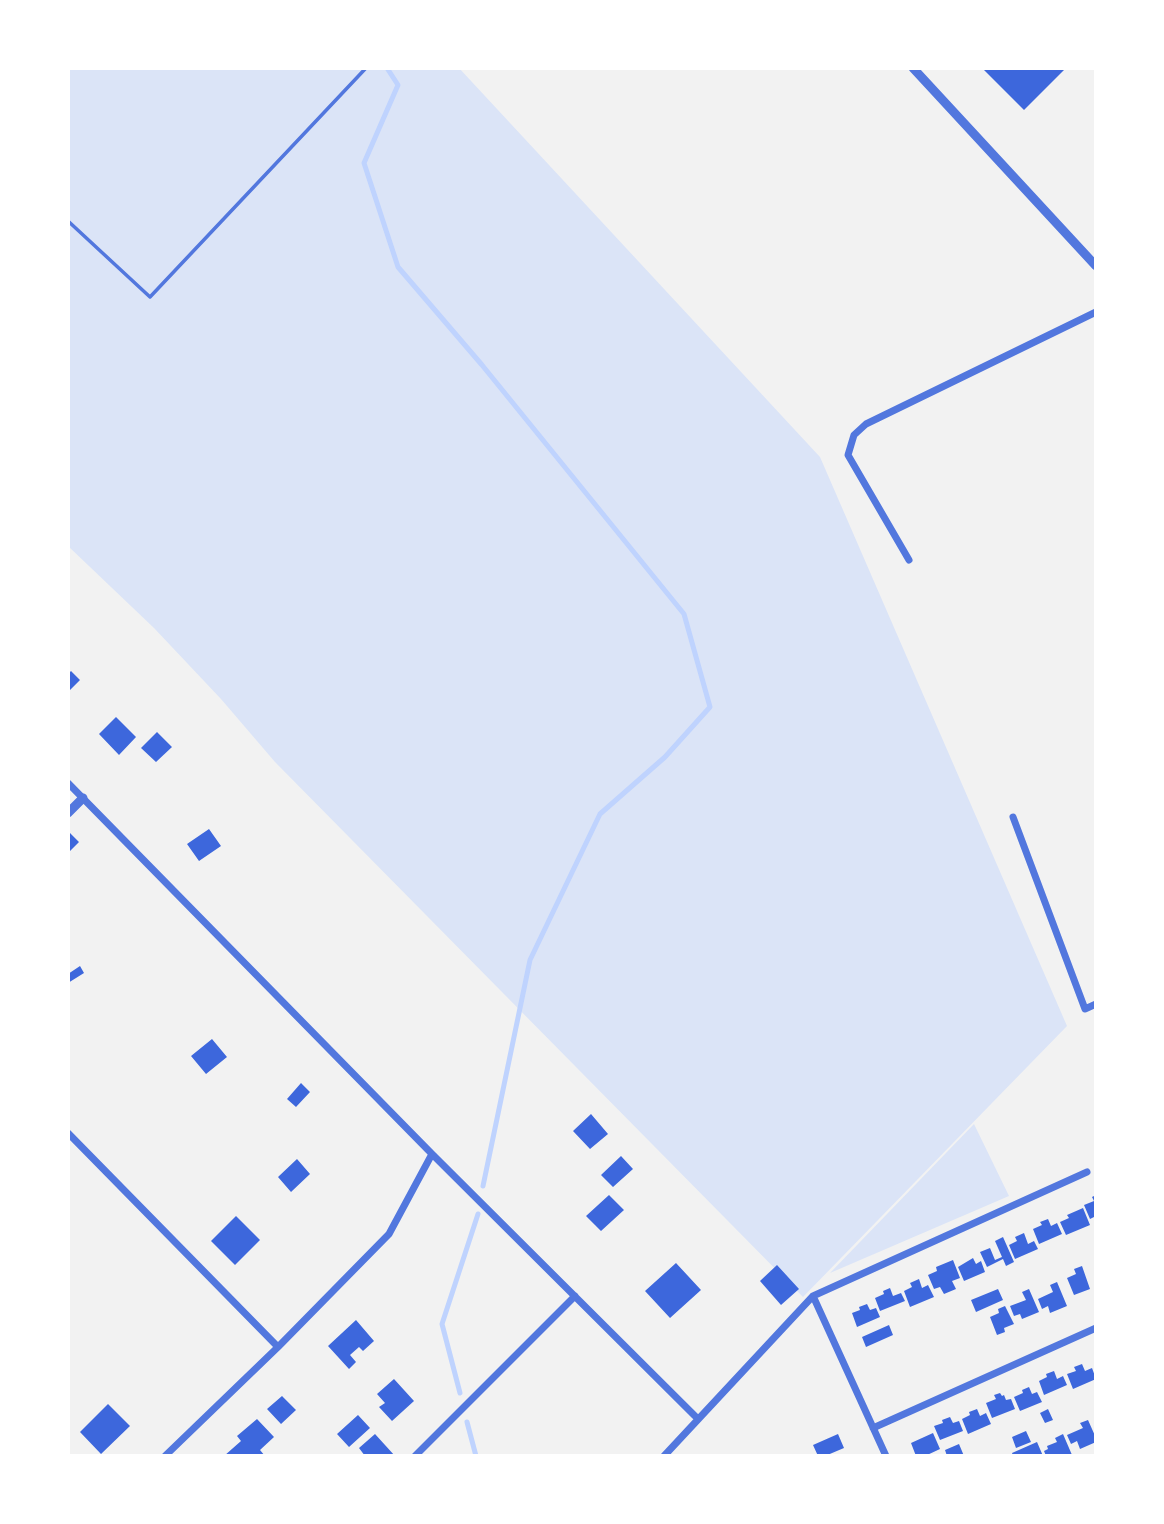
<!DOCTYPE html>
<html>
<head>
<meta charset="utf-8">
<style>
	body { margin:0 }
	#map { position:relative; width:1164px; height:1524px; overflow:hidden; background:#f2f2f2; font-family:Inter,sans-serif }
	canvas { display:block }
	.frame { position:absolute; inset:0; border:70px solid #fff; pointer-events:none }
</style>
</head>
<body>
<div id="map">
<canvas width="1164" height="1524"></canvas>
<div class="frame"></div>
</div>
<script>
const ctx = document.querySelector('canvas').getContext('2d');
ctx.lineJoin = 'round';
function fill(path, color) {
  ctx.fillStyle = color;
  ctx.fill(path, 'evenodd');
}
function strokePath(path, color, width, dash) {
  ctx.strokeStyle = color;
  ctx.lineWidth = width;
  ctx.lineCap = dash ? 'butt' : 'round';
  ctx.setLineDash(dash || []);
  ctx.stroke(path);
}
fill(new Path2D(`
	M68,68H459L820,457L1067,1026L803,1297L275,762L221,699L154,628L68,546Z
	M974,1124L1009,1196L830,1273Z`), '#dbe4f7');
strokePath(new Path2D(`
	M387,68L398,85L364,163L398,267L482,365L684,614L710,707L665,757L600,814L530,960L483,1186
	M460,1393L442,1324L478,1214
	M467,1422L476,1456`), '#bfd3fe', 5);
fill(new Path2D(`
	M982,68H1066L1024,110Z
	M71,671L80,680L68,692V674Z
	M116,717L136,737L119,755L99,734Z
	M157,732L172,747L156,762L141,748Z
	M209,829L221,846L199,861L187,844Z
	M70,833L79,842L68,853V834Z
	M80,966L84,973L68,983V974Z
	M212,1039L227,1057L206,1074L191,1056Z
	M301,1083L310,1092L296,1107L287,1099Z
	M591,1114L608,1134L590,1149L573,1131Z
	M621,1156L633,1169L613,1187L601,1175Z
	M297,1159L310,1174L291,1192L278,1177Z
	M609,1195L624,1210L601,1231L586,1216Z
	M1096,1195V1216L1090,1219L1084,1205L1094,1201L1092,1197Z
	M1083,1208L1090,1225L1066,1235L1060,1222L1069,1218L1067,1215Z
	M236,1216L260,1240L235,1265L211,1241Z
	M1048,1219L1051,1226L1057,1223L1062,1234L1039,1244L1033,1229L1042,1225L1040,1222Z
	M1024,1233L1028,1244L1034,1241L1038,1249L1015,1259L1009,1245L1017,1241L1015,1237Z
	M1003,1237L1014,1262L1006,1266L1003,1259L987,1267L980,1252L990,1248L995,1260L1002,1257L995,1241Z
	M973,1258L976,1264L981,1261L985,1272L964,1281L958,1267Z
	M953,1260L960,1278L952,1281L956,1289L944,1294L940,1287L934,1289L928,1275L937,1271L936,1267Z
	M676,1263L701,1290L670,1318L645,1291Z
	M777,1265L799,1289L781,1305L760,1281Z
	M1082,1266L1090,1289L1074,1295L1067,1278L1076,1274L1074,1269Z
	M919,1279L922,1288L928,1285L934,1297L910,1307L904,1291L912,1287L910,1283Z
	M1057,1282L1067,1306L1050,1313L1048,1306L1042,1309L1038,1299L1053,1292L1050,1285Z
	M890,1288L893,1296L901,1293L905,1301L880,1311L875,1298L884,1294L883,1291Z
	M998,1289L1003,1300L976,1312L971,1300Z
	M1029,1289L1039,1312L1022,1319L1020,1314L1014,1316L1010,1306L1026,1300L1022,1292Z
	M867,1304L870,1310L876,1308L880,1317L857,1327L852,1313L860,1310L859,1307Z
	M1005,1306L1014,1324L1004,1328L1005,1332L997,1335L990,1317L999,1313L998,1309Z
	M356,1320L374,1341L363,1351L359,1347L350,1355L356,1362L349,1369L328,1346Z
	M889,1325L893,1335L866,1347L862,1337Z
	M1082,1364L1085,1371L1092,1368L1096,1379L1073,1389L1067,1374L1076,1371L1074,1367Z
	M1054,1371L1057,1379L1063,1376L1067,1385L1044,1395L1039,1381L1047,1377L1046,1374Z
	M394,1379L414,1401L392,1421L379,1407L385,1403L377,1394Z
	M1029,1387L1032,1394L1037,1392L1042,1402L1020,1411L1014,1397L1023,1393L1022,1390Z
	M1000,1393L1002,1396L1004,1395L1006,1400L1011,1399L1015,1409L992,1418L986,1403L996,1399L994,1395Z
	M282,1396L296,1410L281,1424L267,1409Z
	M108,1404L130,1426L101,1454L80,1432Z
	M977,1409L980,1416L986,1413L991,1424L968,1434L962,1419L970,1415L969,1412Z
	M1048,1409L1053,1420L1045,1423L1040,1413Z
	M358,1415L370,1428L349,1447L337,1434Z
	M950,1417L953,1423L959,1421L963,1431L940,1440L934,1426L943,1423L942,1420Z
	M257,1419L274,1437L260,1450L265,1456H224L241,1441L237,1436Z
	M1088,1420L1096,1438V1442L1080,1449L1077,1441L1071,1444L1067,1435L1083,1428L1080,1423Z
	M1026,1431L1031,1442L1016,1448L1012,1437Z
	M933,1433L940,1449L925,1456H916L911,1443Z
	M375,1434L395,1456H365L359,1448Z
	M838,1434L844,1448L825,1456H818L813,1445Z
	M1063,1434L1072,1455L1046,1456L1044,1451L1048,1449L1047,1446L1057,1442L1055,1438Z
	M1037,1442L1043,1456H1013L1012,1453Z
	M959,1444L964,1456H947L945,1450Z`), '#3d67dc');
strokePath(new Path2D(`
	M68,221L150,297L366,68`), '#5277de', 3.5);
strokePath(new Path2D(`
	M909,560L848,455L854,435L866,424L1096,312
	M68,783L432,1154L698,1419
	M1013,817L1085,1009L1096,1004
	M68,1133L278,1347
	M813,1296L886,1456
	M873,1428L1096,1328
	M165,1456L278,1347L389,1234L432,1154
	M415,1456L575,1296
	M664,1456L813,1296L1087,1172`), '#5277de', 7);
strokePath(new Path2D(`
	M913,68L1096,266
	M68,813L83,798`), '#5277de', 9);
</script>
</body>
</html>
